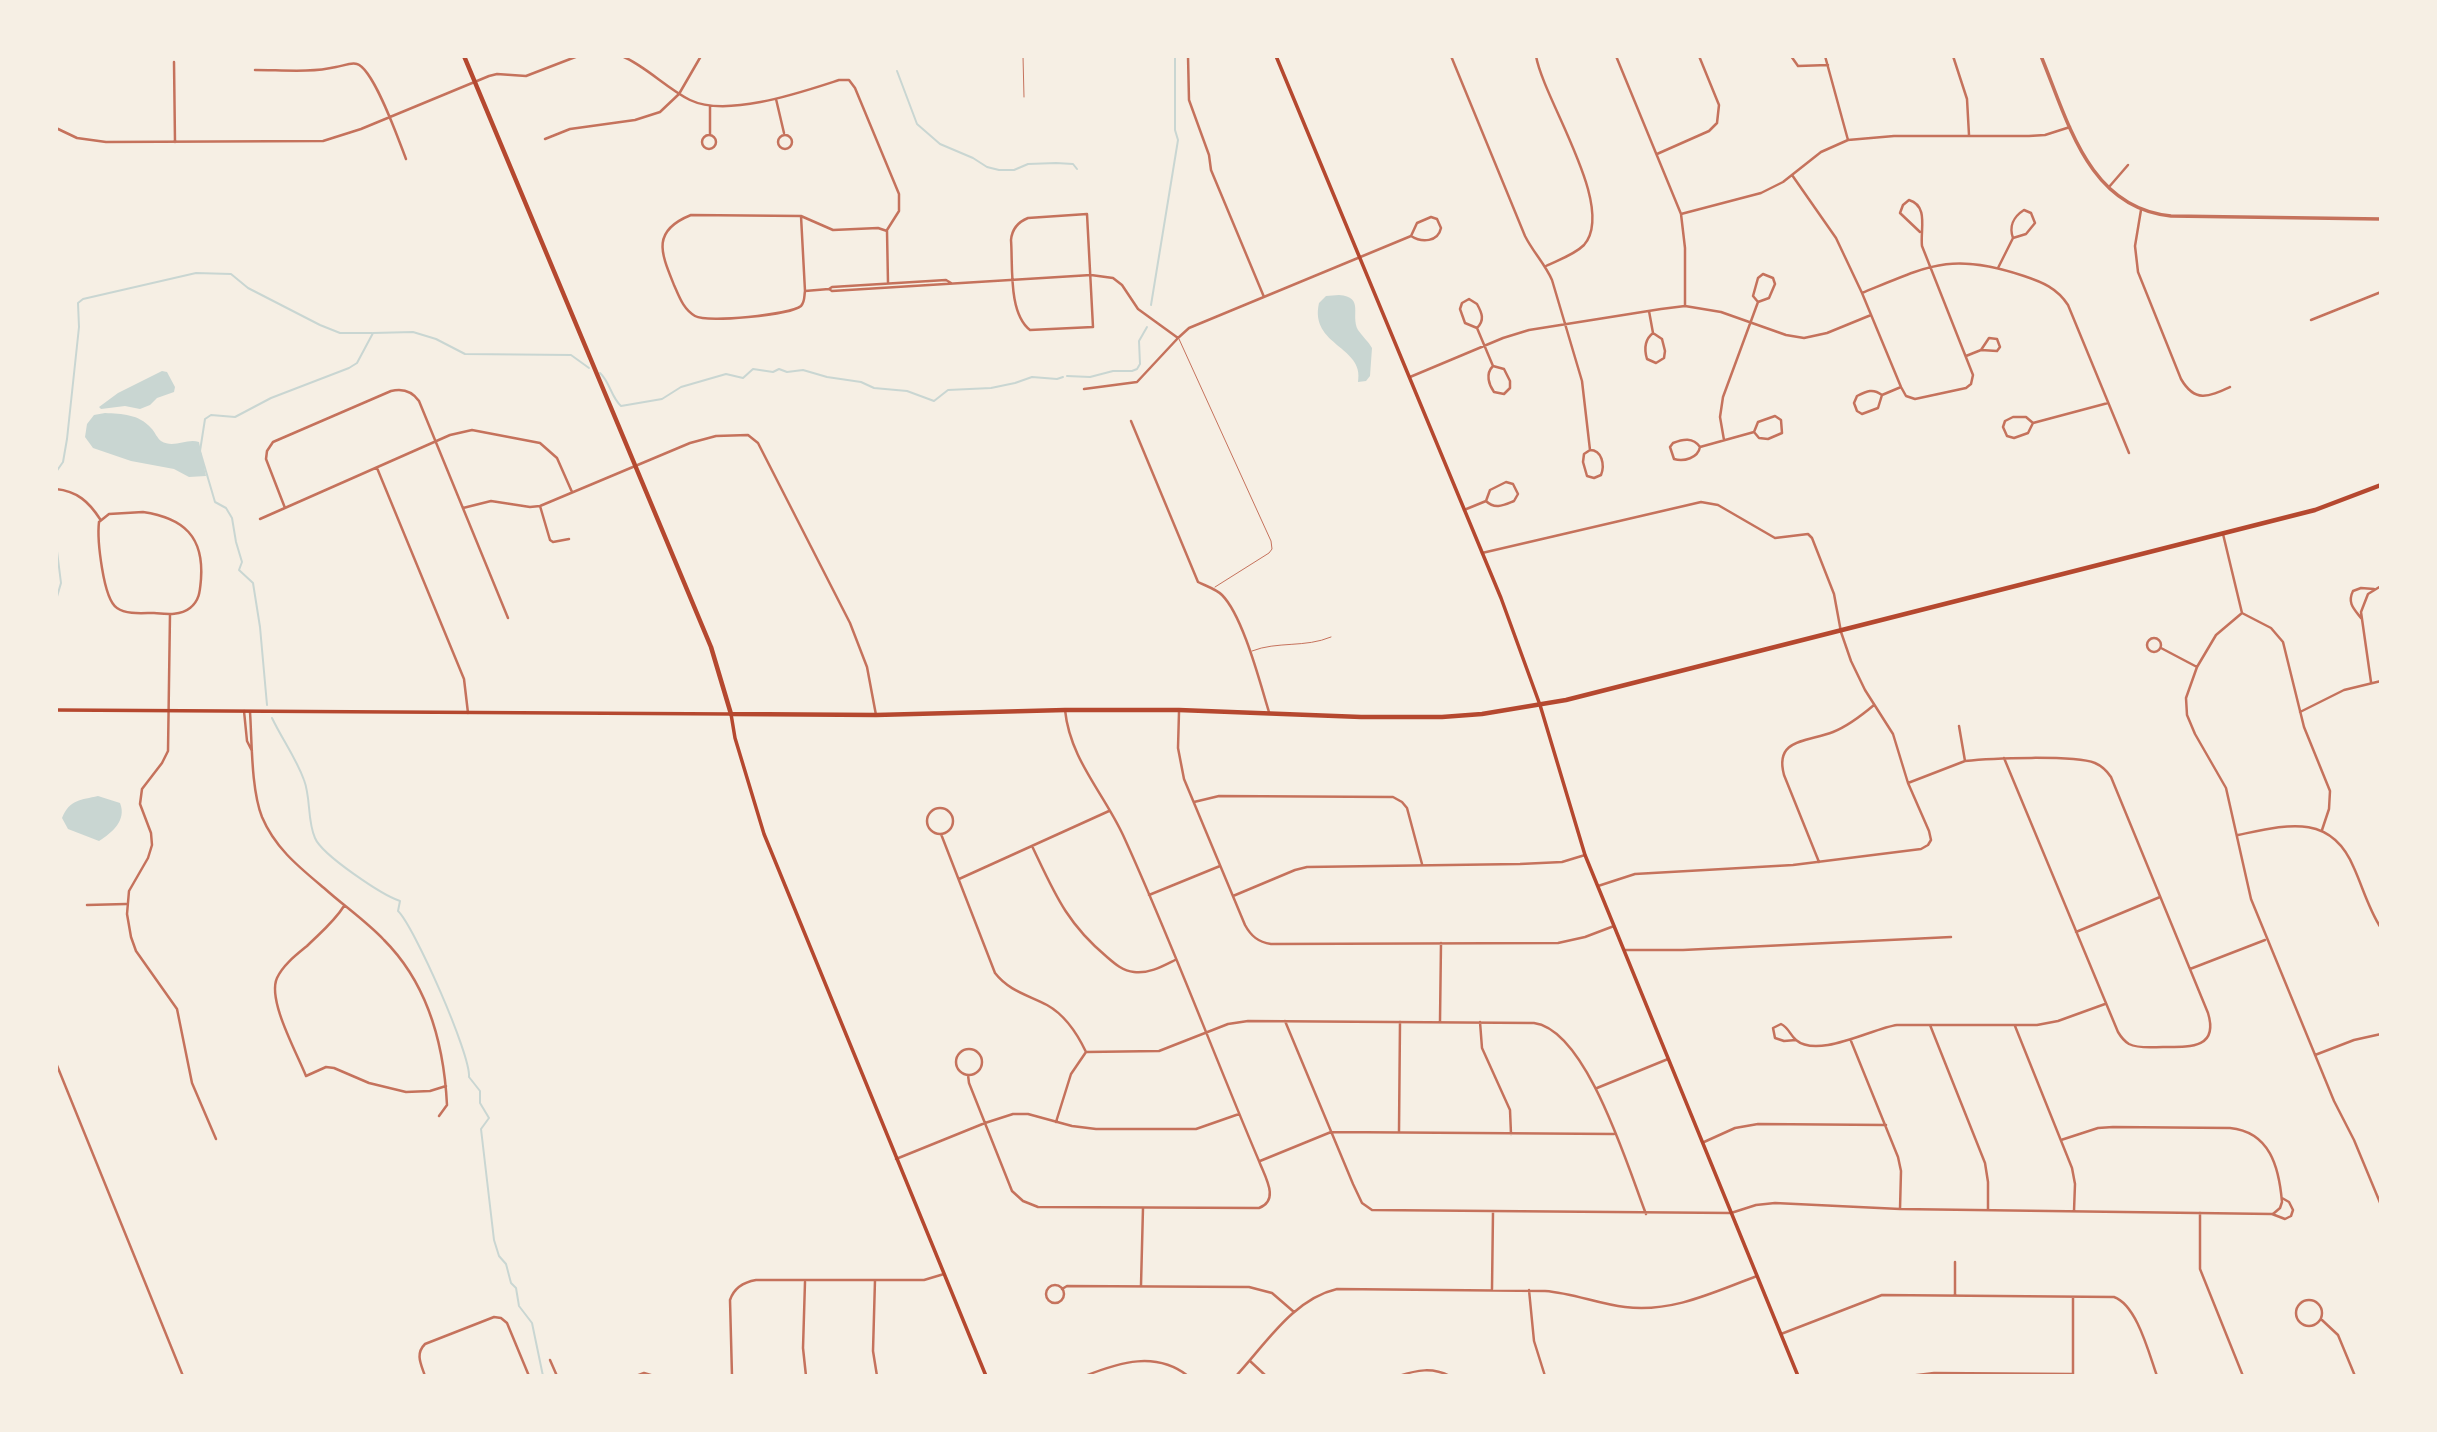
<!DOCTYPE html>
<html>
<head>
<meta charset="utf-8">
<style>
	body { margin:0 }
	#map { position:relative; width:2437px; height:1432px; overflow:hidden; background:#f6efe4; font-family:Cabin,sans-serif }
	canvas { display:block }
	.frame { position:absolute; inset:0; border:58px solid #f6efe4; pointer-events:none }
</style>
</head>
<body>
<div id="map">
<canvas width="2437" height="1432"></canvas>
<div class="frame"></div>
</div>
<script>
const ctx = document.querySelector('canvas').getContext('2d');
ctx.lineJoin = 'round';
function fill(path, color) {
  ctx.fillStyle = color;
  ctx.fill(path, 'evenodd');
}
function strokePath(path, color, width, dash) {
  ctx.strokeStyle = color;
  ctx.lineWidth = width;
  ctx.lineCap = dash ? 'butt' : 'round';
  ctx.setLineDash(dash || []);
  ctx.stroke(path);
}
fill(new Path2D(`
	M1339,295C1365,297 1350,315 1358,330C1362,336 1368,341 1372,348L1370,376L1366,381L1358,382C1365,346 1309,346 1319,303L1326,296Z
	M162,371L167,372L175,387L174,392L157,398L150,405L140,409L125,406L101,409L99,407L118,393Z
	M105,413C122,414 139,414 151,428C155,432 157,438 161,441C174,449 186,438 199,442L206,476L189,477L174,469L131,461L93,448L85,437L87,424L94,415Z
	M98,796L120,803C127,820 112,833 99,841L68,829L62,818C70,799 81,800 98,796Z`), '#c9d6d2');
strokePath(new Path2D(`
	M897,71L917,124L940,144L973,158L987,167L999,170H1014L1028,164L1056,163L1073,164L1077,169
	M1151,305L1178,140L1175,130V56
	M600,373C610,382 611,397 621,406L662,399L681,387L726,374L743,378L753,369L773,372L779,369L787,372L803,370L827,377L861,382L874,388L907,391L934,401L948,390L991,388L1015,383L1032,377L1057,379L1063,377
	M1067,376L1090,377L1113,371H1132L1137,369L1140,364L1139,341L1147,327
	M56,472L63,462L67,439L79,327L78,303L83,299L196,273L231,274L248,288L320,325L340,333H372
	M56,543L61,583L56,600
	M267,705L260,627L253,583L239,570L242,562L236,542L232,518L226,508L215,502L200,451L205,419L211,415L235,417L271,398L349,368L357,363L373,333L413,332L436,339L465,354L571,355L589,368
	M272,718C282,739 296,758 304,780C311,798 307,820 315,838C322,855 382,895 400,901L398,911C414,926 471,1055 469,1077L480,1091V1103L489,1118L481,1129L494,1240L499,1256L506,1264L511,1283L516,1288L519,1306L532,1323L543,1376`), '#c9d6d2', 2);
strokePath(new Path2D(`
	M1023,56L1024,97
	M1179,339L1271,541L1272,549L1269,553L1215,587
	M1252,651C1277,641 1305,648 1331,637`), '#c5725c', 1);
strokePath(new Path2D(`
	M622,56C647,67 666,88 690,100C727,118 802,92 839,80H849L855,88L899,194V211L887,230
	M1188,56L1189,100L1209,155L1211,170L1264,297
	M1451,56L1525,236C1533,252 1545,264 1552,280L1582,381L1590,450
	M1536,56C1544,101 1617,207 1584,245C1574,255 1558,260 1546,266
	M1616,56L1681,214L1685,248V306
	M1791,56L1798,66L1828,65
	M1825,56L1848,140
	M1953,56L1967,99L1969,135
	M174,62L175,142
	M255,70C282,70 310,73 336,67C343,66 351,62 357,64C374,69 399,141 406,159
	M776,99L784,133
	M56,128L77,138L106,142L323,141L361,129L489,76L497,74L526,76L578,56
	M710,134V106
	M778 142a7 7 0 1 1 14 0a7 7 0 1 1-14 0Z
	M702 142a7 7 0 1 1 14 0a7 7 0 1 1-14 0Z
	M545,139L570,129L635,120L660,112L679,94L701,56
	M1657,154L1709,131L1717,123L1719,105L1699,56
	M1792,175L1836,238L1862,293L1901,387L1906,396L1915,399L1966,388L1971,384L1973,375L1922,246C1920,230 1929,206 1909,200L1903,205L1900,213L1920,232
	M2109,187L2128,165
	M2141,210L2135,246L2138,272L2181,379C2195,403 2208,397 2230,387
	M1087,214L1093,327L1030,330C1008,313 1013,265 1011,240C1012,229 1018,222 1028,218Z
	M1681,214L1761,193L1783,182L1821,152L1848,140L1894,136H2029L2045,135L2070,127
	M801,216L805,291C804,297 805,302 801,306C790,315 707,323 695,316C683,309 679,296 674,285C661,253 651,231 691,215L801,216L833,230L878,228L887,231
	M887,231L888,283
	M1998,268L2013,238L2026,234L2035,223L2031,213L2024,210C2013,217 2009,227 2013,238
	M951,283L946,280L832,287L829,289L832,291L1091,275L1113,278L1122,285L1138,309L1178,338L1137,382L1084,389
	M805,291L829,289
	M1862,293C1930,265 1951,252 2024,276C2042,282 2057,288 2068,305L2129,453
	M1649,311L1653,333C1644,340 1644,349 1647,359L1656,363L1664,358L1665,351L1662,339L1653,333
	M2311,320L2381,292
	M1477,328L1465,323L1460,309L1462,303L1469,299L1477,304C1482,313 1485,320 1477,328L1493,366C1485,374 1489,385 1494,392L1504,394L1510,388V381L1504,369L1493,366
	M1178,338L1189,328L1411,236C1422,243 1438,242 1441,228L1437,219L1431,217L1417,223L1411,236
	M1966,356L1981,350L1997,351L2000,347L1997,339L1989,338L1981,350
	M1410,377L1503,338L1529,330L1661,309L1685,306L1721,312L1786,335L1804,338L1827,333L1871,315
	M1882,395L1878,408L1862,414L1857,411L1854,403L1857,396C1867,391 1873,388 1882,395L1901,387
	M1131,421L1198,582C1206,586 1216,589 1222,595C1243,616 1260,683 1269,712
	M2033,423L2028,433L2014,438L2007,436L2003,427L2005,421L2013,417H2026L2033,423L2108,403
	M1724,440L1720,417L1723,397L1758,302L1769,298L1775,284L1773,278L1763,274L1758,278L1753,296L1758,302
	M1700,447C1698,458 1684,462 1674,459L1670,447L1673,443C1683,439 1693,437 1700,447L1754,432L1759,438L1768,439L1782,433L1781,420L1775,416L1758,422L1754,432
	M1590,450C1602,450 1605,465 1601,475L1594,478L1587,476L1583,462L1584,454Z
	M377,468L464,679L468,713
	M56,489C77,491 89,502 100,519
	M540,506L550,540L553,542L569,539
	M285,508L266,459L267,451L273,442L391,391C403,388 412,391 419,401L508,618
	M463,508L491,501L530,507L540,506L690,443L716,436L748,435L758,443L850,623L867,667L876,715
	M1464,510L1486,501C1495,510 1504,505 1514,501L1518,494L1513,484L1506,482L1490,490L1486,501
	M143,512C184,518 204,537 201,579C200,590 200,600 190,608C180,616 166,614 154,613C143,613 127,615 117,608C103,599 97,539 99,522L109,514Z
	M260,519L450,435L472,430L540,443L557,458L572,492
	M2223,534L2242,613
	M1482,553L1701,502L1718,505L1775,538L1808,534L1812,538L1834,594L1841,632L1851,661L1865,690L1893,734L1908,783L1929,831L1931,840L1928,845L1921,849L1793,865L1635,874L1598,886
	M2242,613L2216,635L2197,667L2186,698L2187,715L2195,734L2226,788L2251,899L2334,1101L2354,1140L2381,1205
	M2242,613L2271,628L2283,642L2304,727L2330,791L2329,809L2322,830
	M170,614L168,751L162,763L142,789L140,804L151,833L152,845L148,858L129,891L127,914L131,937L136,951L177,1009L192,1083L216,1139
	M2361,618C2354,609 2347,603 2353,591L2361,588L2374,589
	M2147 645a7 7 0 1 1 14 0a7 7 0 1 1-14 0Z
	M2161,648L2197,667
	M2371,682L2361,612L2368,594L2381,586
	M244,711L247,741L252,751
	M250,712C252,741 251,789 262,817C275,848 299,867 324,888C344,906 366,921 384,940C428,984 444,1045 447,1105L439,1116
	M1179,712L1178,748L1184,779L1245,925C1251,936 1258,942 1271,944L1558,943L1585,937L1614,926
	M2300,712L2344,690L2381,681
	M1959,726L1965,761
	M1908,783L1965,761C1990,758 2074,755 2095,763C2102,766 2107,771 2111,777L2208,1013C2219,1049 2189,1047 2163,1047C2153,1047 2139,1049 2129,1044C2124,1041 2121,1037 2118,1032L2004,758
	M1194,802L1219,796L1393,797L1402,802L1407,808L1422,864
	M927 821a13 13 0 1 1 26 0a13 13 0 1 1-26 0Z
	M941,834L995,973C1009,991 1028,995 1047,1005C1065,1015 1077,1033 1086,1052
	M2238,835C2286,825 2331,812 2354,868C2363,888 2369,910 2381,928
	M1032,846C1054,892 1066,923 1107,957C1115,964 1123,971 1134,972C1149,974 1163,966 1175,960
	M1819,862L1784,775C1774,738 1808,742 1833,732C1848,726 1861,716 1874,705
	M959,879L1109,811
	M1149,895L1220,866
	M1233,896L1295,870L1307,867L1520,864L1562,862L1585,855
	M87,905L126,904
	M344,906C334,922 320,933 307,946C296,955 283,965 277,978C267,1000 297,1053 306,1076L326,1067L334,1068L369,1083L406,1092L430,1091L446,1086
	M2076,932L2160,897
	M1624,950H1683L1951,937
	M2190,969L2265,940
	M1285,1021L1353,1184L1362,1203L1372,1210L1731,1213L1756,1205L1775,1203L1900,1209L2272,1214L2285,1219L2291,1216L2293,1210L2289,1202L2282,1198
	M1440,1021L1441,943
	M1480,1022L1482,1048L1510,1110L1511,1134
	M1930,1025L1985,1163L1988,1182V1210
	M2015,1026L2072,1168L2075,1184L2074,1211
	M1796,1040L1784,1041L1775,1038L1773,1028L1781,1024C1789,1028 1790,1035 1796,1040C1818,1059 1873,1028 1897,1025H2037L2058,1021L2105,1004
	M1851,1041L1898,1157L1901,1171L1900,1209
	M956 1062a13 13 0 1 1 26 0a13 13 0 1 1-26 0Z
	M1086,1052L1159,1051L1228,1024L1248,1021L1534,1023C1587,1030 1628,1168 1646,1214
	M2315,1055L2354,1040L2381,1034
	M56,1063L183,1376
	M968,1075L969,1083L1012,1191L1023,1201L1038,1207L1259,1208C1280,1200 1265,1177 1259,1161C1213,1053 1172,942 1123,835C1103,792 1070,759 1065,710
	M1597,1088L1668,1059
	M1056,1122L1071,1074L1086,1052
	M1399,1131L1400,1022
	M2061,1140L2098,1128L2113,1127L2230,1128C2270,1132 2279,1167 2282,1202L2280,1208L2273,1214
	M1704,1142L1735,1128L1758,1124L1886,1125
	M896,1159L985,1123L1013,1114H1028L1072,1126L1096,1129H1196L1239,1114
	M1260,1161L1331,1132L1614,1134
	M2200,1213V1269L2243,1376
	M875,1280L873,1351L877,1376
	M805,1282L803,1348L806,1376
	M1046 1294a9 9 0 1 1 18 0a9 9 0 1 1-18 0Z
	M1141,1285L1143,1208
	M1062,1289L1067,1286L1249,1287L1272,1293L1294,1312
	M1492,1289L1493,1212
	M1529,1290L1534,1341L1545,1376
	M1955,1295V1262
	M2296 1313a13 13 0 1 1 26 0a13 13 0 1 1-26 0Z
	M2322,1320L2338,1335L2355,1376
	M1781,1334L1882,1295L2114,1297C2137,1305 2149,1354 2157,1376
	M550,1360L557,1376
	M1250,1361L1266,1376
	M2073,1374V1297
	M425,1376C421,1364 415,1354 425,1344L494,1317L501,1318L507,1323L529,1376
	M636,1376L644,1373L654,1376
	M732,1376L730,1300C734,1288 744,1282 756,1280H924L944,1274
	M1085,1376C1120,1362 1156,1351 1188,1376
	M1236,1376C1265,1345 1293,1299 1337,1289L1545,1291C1573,1293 1598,1304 1625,1307C1672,1313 1714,1292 1757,1276
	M1399,1376C1417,1370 1432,1367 1450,1376
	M1909,1376L1934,1373L2073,1374`), '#c5725c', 2.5);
strokePath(new Path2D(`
	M2041,56C2068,121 2088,208 2171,216L2381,219`), '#c5725c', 3.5);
strokePath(new Path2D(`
	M1276,56L1501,598L1540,705L1585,855L1798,1376
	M56,710L731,714L735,738L764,834L986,1376`), '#b5482f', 3.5);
strokePath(new Path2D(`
	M464,56L711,647L731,714L876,715L1065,710H1179L1361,717H1442L1482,714L1566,700L2315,510L2381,485`), '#b5482f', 4.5);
</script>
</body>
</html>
